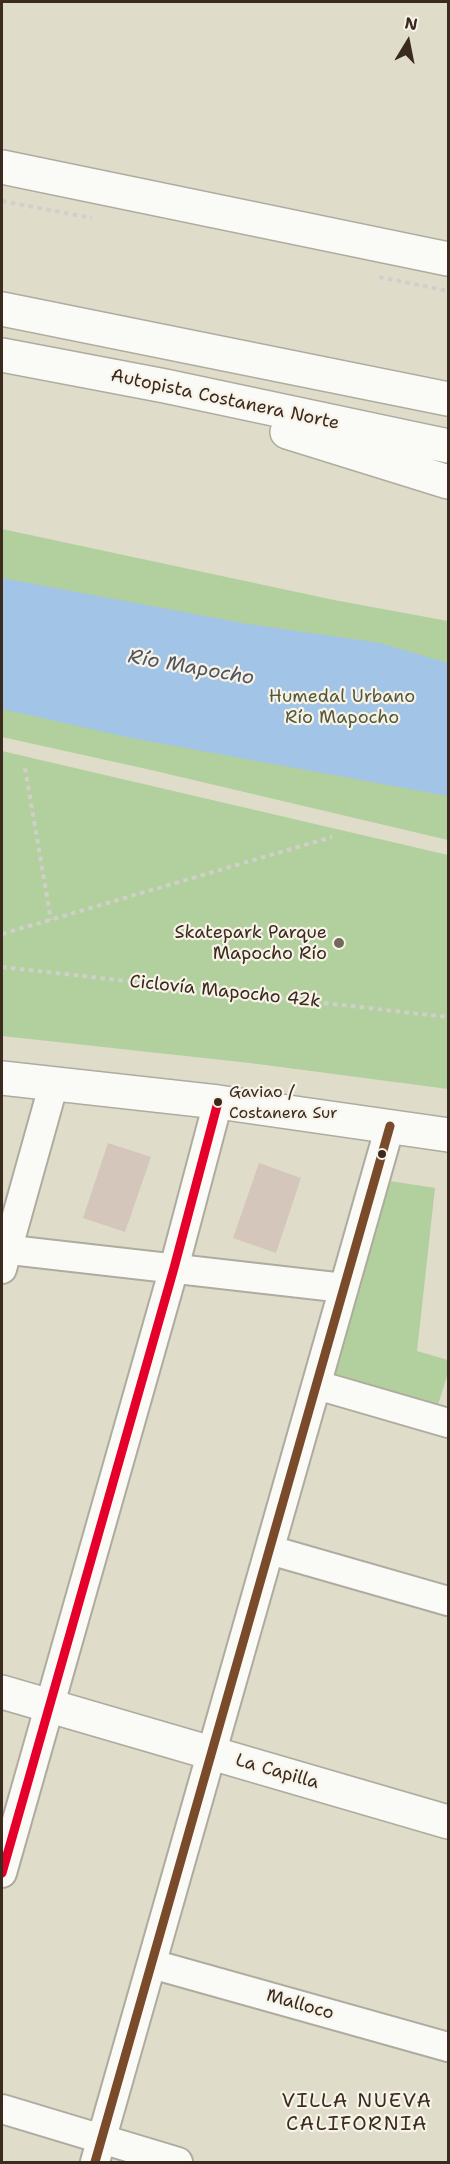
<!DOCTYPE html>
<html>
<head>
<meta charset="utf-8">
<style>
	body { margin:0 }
	#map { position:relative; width:450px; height:2164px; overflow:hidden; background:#dfdcca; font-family:"Shantell Sans",sans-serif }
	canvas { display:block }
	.frame { position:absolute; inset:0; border:3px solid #3b2a1e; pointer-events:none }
	.north { position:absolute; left:378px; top:12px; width:60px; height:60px; -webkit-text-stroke:4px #f7f3e8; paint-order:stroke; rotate:10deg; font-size:16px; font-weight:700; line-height:24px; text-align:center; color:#3b2a1e }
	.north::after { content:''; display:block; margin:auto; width:21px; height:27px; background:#3b2a1e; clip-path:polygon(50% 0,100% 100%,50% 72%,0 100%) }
</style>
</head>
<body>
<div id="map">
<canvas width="450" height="2164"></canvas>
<div class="frame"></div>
<div class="north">N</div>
</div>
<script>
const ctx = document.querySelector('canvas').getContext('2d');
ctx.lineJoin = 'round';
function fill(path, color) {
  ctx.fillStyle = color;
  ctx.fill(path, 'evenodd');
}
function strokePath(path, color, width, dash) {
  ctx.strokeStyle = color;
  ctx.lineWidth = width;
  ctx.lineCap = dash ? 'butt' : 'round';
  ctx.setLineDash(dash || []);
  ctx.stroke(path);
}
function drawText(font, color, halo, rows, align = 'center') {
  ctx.font = font + ' "Shantell Sans",sans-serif';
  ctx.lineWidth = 4.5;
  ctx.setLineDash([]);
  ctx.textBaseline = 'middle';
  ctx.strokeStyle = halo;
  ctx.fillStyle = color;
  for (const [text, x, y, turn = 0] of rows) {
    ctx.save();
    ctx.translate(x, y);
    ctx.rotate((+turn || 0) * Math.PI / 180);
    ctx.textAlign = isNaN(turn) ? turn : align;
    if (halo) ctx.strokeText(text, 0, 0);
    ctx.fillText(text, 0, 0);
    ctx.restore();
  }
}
fill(new Path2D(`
	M2,529L334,600L448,621V840L151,770L2,737Z
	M2,751L448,855V1089L250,1063L2,1036Z
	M383,1180L435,1188L417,1351L448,1360V1373L437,1408L331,1373Z`), '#b2d09d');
fill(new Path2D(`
	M2,578L248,624L380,643L448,663V796L131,738L2,709Z`), '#a1c4e7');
fill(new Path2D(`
	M108,1143L151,1157L125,1232L83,1218Z
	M259,1163L301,1178L276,1253L233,1238Z`), '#d5c6bc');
const minor = new Path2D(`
	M2,1249L344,1288
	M2,1269L54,1083
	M317,1385L448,1423
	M270,1550L448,1601
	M2,1873L174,1268L218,1102
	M152,1964L448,2047
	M2,2109L178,2162
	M95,2162L390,1126`);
const tertiary = new Path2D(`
	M2,167L448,259
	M2,1692L448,1822`);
const secondary = new Path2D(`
	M2,1078L218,1102L448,1135`);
const motorway = new Path2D(`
	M2,309L448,399
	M2,355L165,386L448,446
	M287,432L448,482`);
strokePath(minor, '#afab9f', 32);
strokePath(tertiary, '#afab9f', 36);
strokePath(secondary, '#afab9f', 36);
strokePath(motorway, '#afab9f', 36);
strokePath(new Path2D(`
	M2,201L92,218
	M379,277L448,291
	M25,768L51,920
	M2,934L332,837
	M2,967L448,1017`), '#d1cfca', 4, [4.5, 4.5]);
strokePath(minor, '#fafaf7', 28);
strokePath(tertiary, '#fafaf7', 33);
strokePath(secondary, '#fafaf7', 33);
strokePath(motorway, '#fafaf7', 33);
strokePath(new Path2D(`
	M2,1873L174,1268L218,1102`), '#e4002b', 9);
strokePath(new Path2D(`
	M95,2162L390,1126`), '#7a4b2a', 9);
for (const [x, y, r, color] of [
	[339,943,6,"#74685a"],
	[218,1102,5,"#3b2a1e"],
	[382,1154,5,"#3b2a1e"]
]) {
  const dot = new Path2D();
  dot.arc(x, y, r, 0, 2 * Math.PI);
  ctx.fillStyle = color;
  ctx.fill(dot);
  strokePath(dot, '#f7f3e8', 2);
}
drawText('16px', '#3b2a1e', '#f7f3e8', [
	["Gaviao /",229,1093],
	["Costanera Sur",229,1114]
], 'left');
drawText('18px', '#3b2a1e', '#f7f3e8', [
	["Autopista Costanera Norte",225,400,12],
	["Ciclovía Mapocho 42k",225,992,6],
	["La Capilla",277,1772,16],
	["Malloco",300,2005,16]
]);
drawText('18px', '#545939', '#f7f3e8', [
	["Humedal Urbano",342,697],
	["Río Mapocho",342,718]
]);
drawText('18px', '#3b2a1e', '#f7f3e8', [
	["Skatepark Parque",327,933],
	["Mapocho Río",327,954]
], 'right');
drawText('italic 20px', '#52555e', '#f7f3e8', [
	["Río Mapocho",191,668,10]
]);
ctx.letterSpacing = '1.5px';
drawText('20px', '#3b2a1e', '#f7f3e8', [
	["VILLA NUEVA",357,2102],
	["CALIFORNIA",357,2125]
]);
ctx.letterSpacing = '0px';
</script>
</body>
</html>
